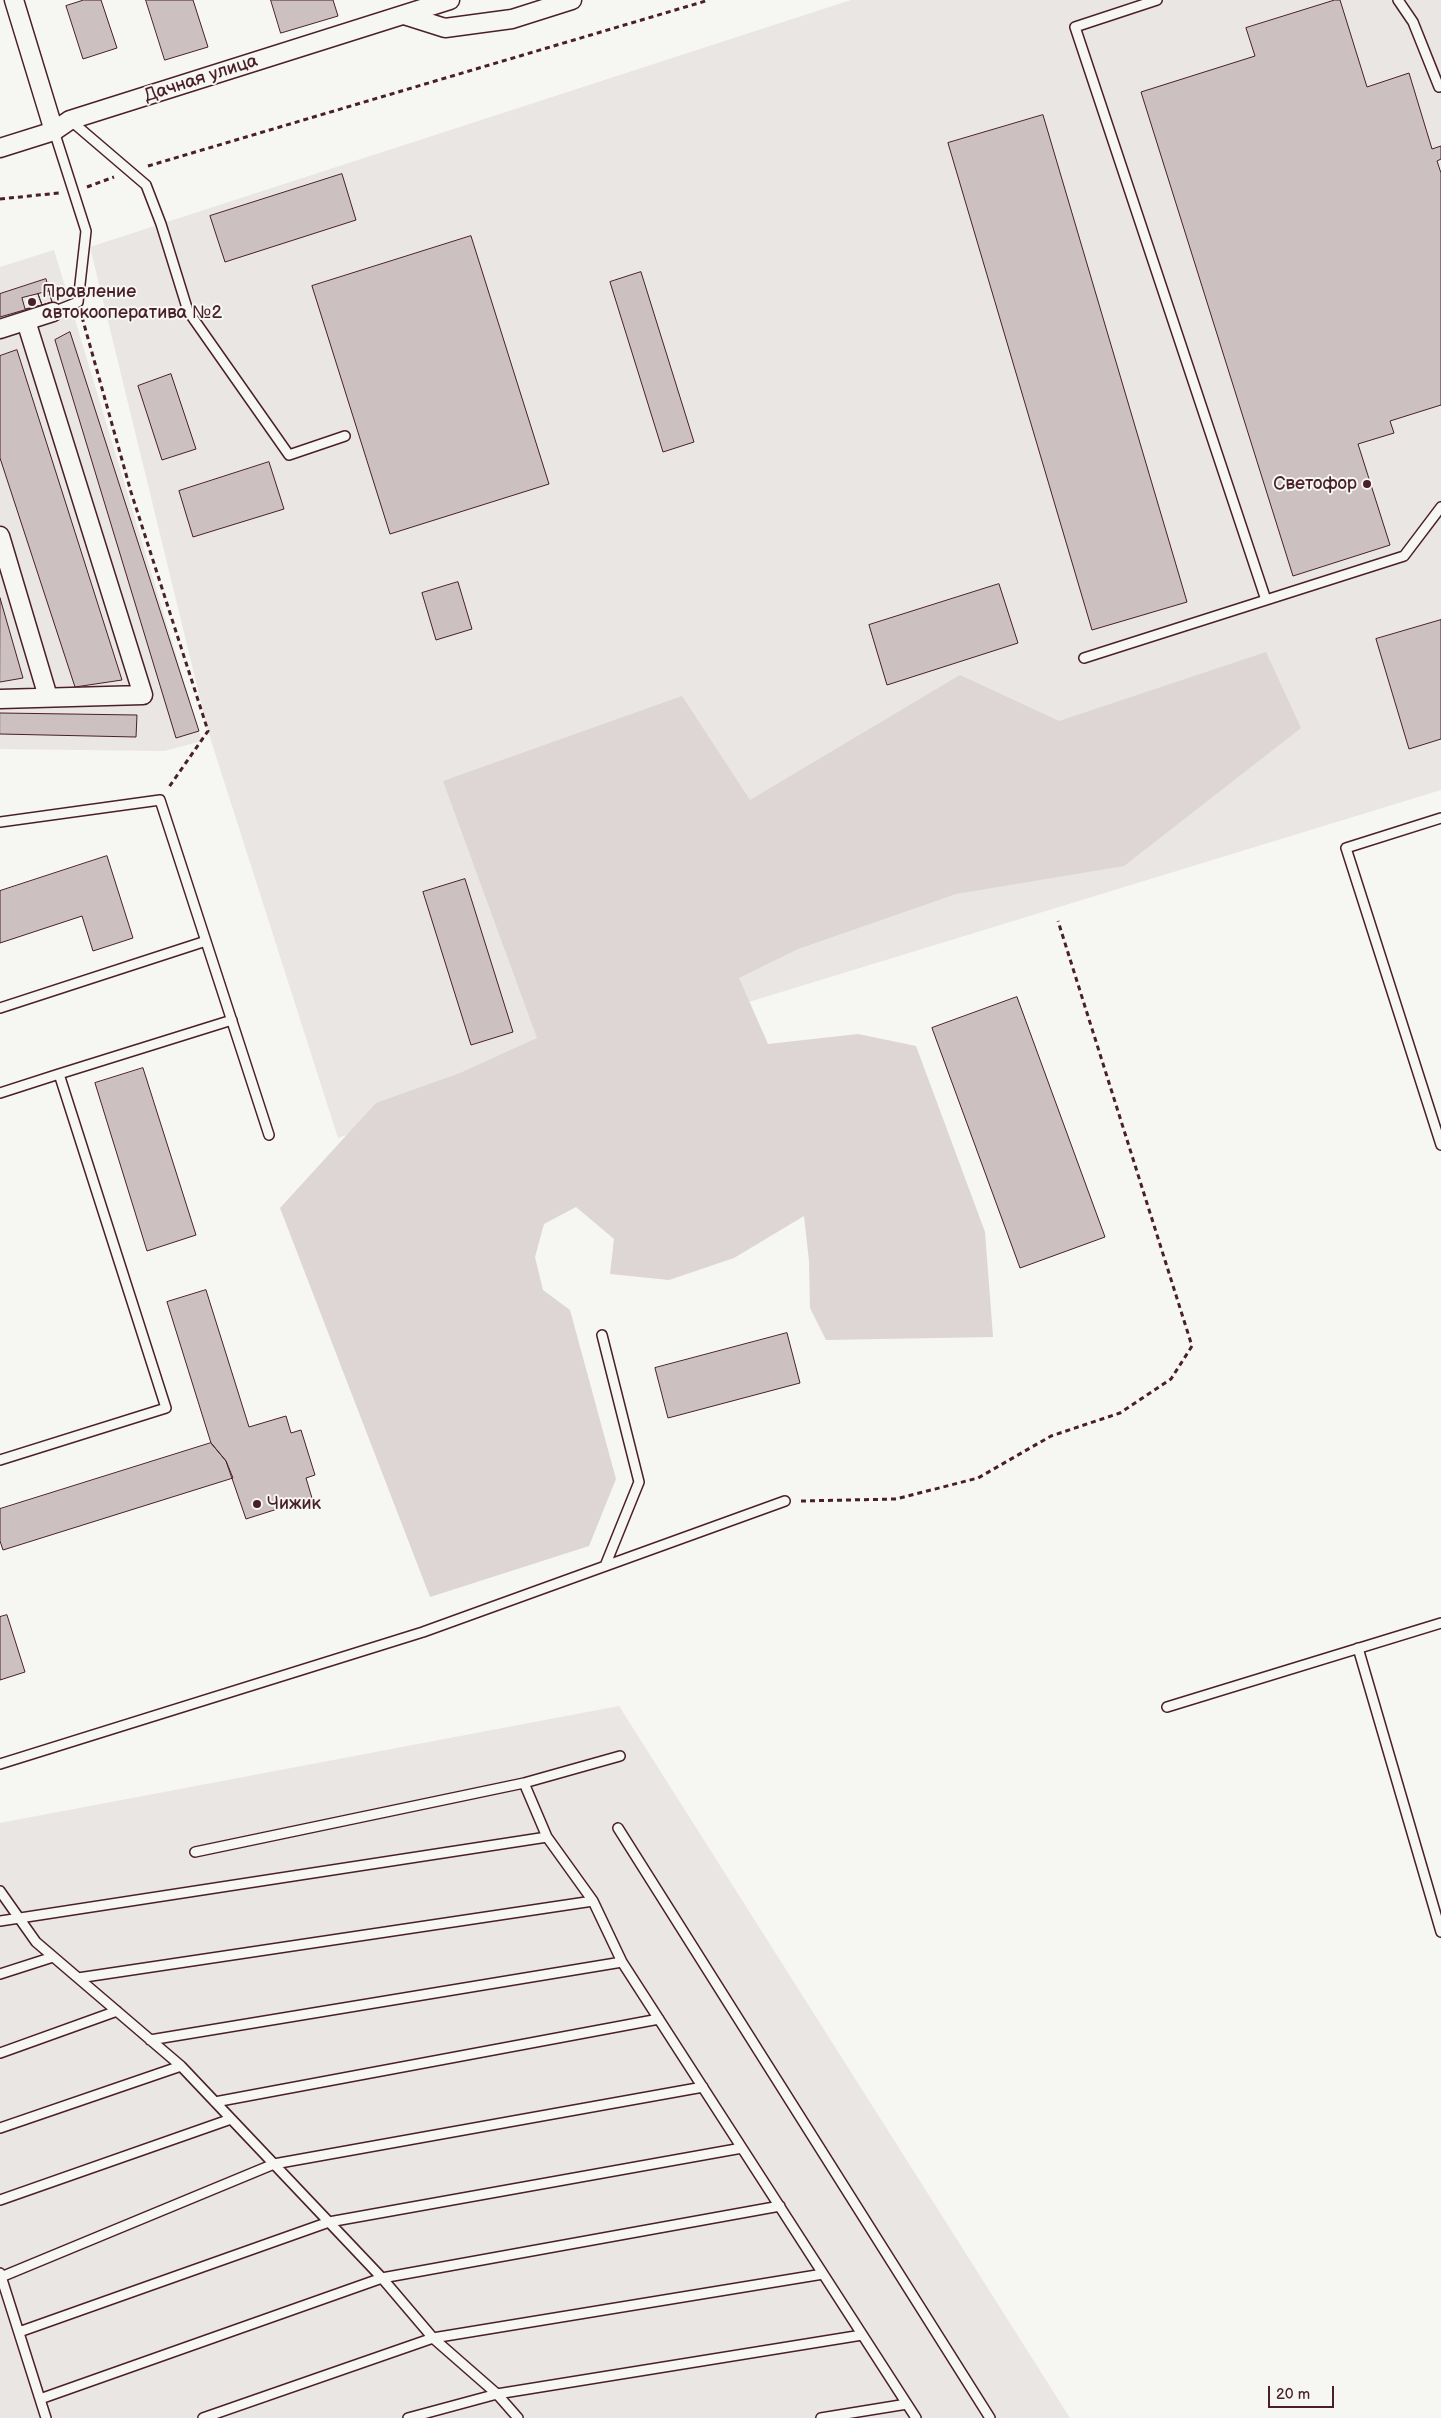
<!DOCTYPE html>
<html>
<head>
<meta charset="utf-8">
<style>
	body { margin:0 }
	#map { position:relative; width:1441px; height:2418px; overflow:hidden; background:#f6f6f2; font-family:"Balsamiq Sans",sans-serif }
	canvas { display:block }
	.scale { position:absolute; left:1268px; top:2386px; width:66px; height:22px; box-sizing:border-box; border:2px solid #4a1f2b; border-top:0; padding-left:6px; font-size:15px; line-height:18px; white-space:nowrap; color:#4a1f2b; -webkit-text-stroke:4px #f6f6f2; paint-order:stroke }
</style>
</head>
<body>
<div id="map">
<canvas width="1441" height="2418"></canvas>
<div class="scale">20 m</div>
</div>
<script>
const ctx = document.querySelector('canvas').getContext('2d');
ctx.lineJoin = 'round';
function fill(path, color) {
  ctx.fillStyle = color;
  ctx.fill(path, 'evenodd');
}
function strokePath(path, color, width, dash) {
  ctx.strokeStyle = color;
  ctx.lineWidth = width;
  ctx.lineCap = dash ? 'butt' : 'round';
  ctx.setLineDash(dash || []);
  ctx.stroke(path);
}
function drawText(font, color, halo, rows, align = 'center') {
  ctx.font = font + ' "Balsamiq Sans",sans-serif';
  ctx.lineWidth = 4;
  ctx.setLineDash([]);
  ctx.textBaseline = 'middle';
  ctx.strokeStyle = halo;
  ctx.fillStyle = color;
  for (const [text, x, y, turn = 0] of rows) {
    ctx.save();
    ctx.translate(x, y);
    ctx.rotate((+turn || 0) * Math.PI / 180);
    ctx.textAlign = isNaN(turn) ? turn : align;
    if (halo) ctx.strokeText(text, 0, 0);
    ctx.fillText(text, 0, 0);
    ctx.restore();
  }
}
fill(new Path2D(`
	M851,0H1441V790L520,1072L338,1138L208,731L90,247Z
	M54,250L199,731L202,741L164,751L0,749V267Z
	M619,1706L1070,2418H0V1823Z`), '#e9e6e3');
fill(new Path2D(`
	M1266,652L1301,728L1124,866L956,894L798,949L739,978L768,1044L858,1034L916,1046L985,1232L993,1337L826,1340L810,1308L809,1261L804,1216L734,1258L669,1280L610,1274L614,1239L576,1207L544,1224L535,1257L543,1290L570,1310L616,1479L589,1546L430,1597L280,1208L376,1103L460,1073L537,1038L443,781L682,696L750,800L960,675L1059,721Z`), '#ddd6d5');
const building = new Path2D(`
	M84,0H101L117,48L83,59L66,6Z
	M146,0H193L208,47L165,60Z
	M271,0H333L338,16L281,33Z
	M1335,0H1340L1367,87L1409,73L1432,149L1441,146V159L1437,161L1441,173V405L1390,421L1394,433L1358,444L1390,545L1293,576L1141,92L1255,56L1246,28Z
	M1043,115L1187,602L1092,630L948,143Z
	M342,174L356,220L225,262L210,216Z
	M471,236L549,484L390,534L312,286Z
	M641,272L694,442L663,452L610,282Z
	M46,279L52,302L0,317V294Z
	M49,291L52,302L42,305L38,294Z
	M38,294L42,305L25,309L22,298Z
	M70,332L199,731L176,738L55,340Z
	M17,350L122,680L75,687L0,458V356Z
	M171,374L196,449L162,460L138,386Z
	M269,462L284,509L193,537L179,491Z
	M458,582L472,629L436,640L422,593Z
	M999,584L1018,643L887,685L869,625Z
	M0,598L23,678L0,682Z
	M1441,620V739L1409,749L1376,639Z
	M0,713L137,715L136,737L0,734Z
	M107,856L133,938L93,951L82,916L0,943V891Z
	M465,879L513,1032L471,1045L423,892Z
	M1017,997L1105,1237L1020,1268L932,1028Z
	M143,1068L196,1235L147,1251L95,1083Z
	M206,1290L249,1427L286,1416L291,1433L301,1430L315,1475L306,1478L312,1498L246,1519L226,1461L211,1443L167,1302Z
	M787,1333L800,1383L668,1418L655,1368Z
	M211,1443L226,1461L233,1478L3,1550L0,1541V1509Z
	M7,1615L25,1672L0,1680V1617Z`);
fill(building, '#ccc1c0');
strokePath(building, '#4a1f2b', 1);
const service = new Path2D(`
	M1398,0L1413,22L1439,87
	M70,120L146,185L161,224L188,311L289,455L345,436
	M53,312L78,302L86,231L54,131
	M1266,600L1404,556L1441,507
	M1084,658L1266,600L1075,27L1157,0
	M1441,818L1346,848L1441,1145
	M0,822L160,800L269,1135
	M0,1008L206,941
	M59,1074L232,1020
	M0,1093L59,1074L166,1408L0,1460
	M602,1335L639,1482L605,1566
	M1358,1648L1441,1932
	M1167,1707L1441,1623
	M0,1764L423,1632L785,1501
	M524,1783L547,1837L593,1901L622,1962L916,2418
	M618,1828L990,2418
	M195,1852L524,1783L620,1756
	M0,1891L36,1942L181,2066L382,2278L433,2338L497,2394L518,2418
	M0,1921L547,1837
	M0,1974L53,1957
	M78,1978L593,1901
	M150,2040L622,1962
	M0,2053L117,2011
	M215,2102L659,2019
	M0,2128L181,2066
	M0,2200L231,2119
	M0,2273L46,2418
	M1,2277L274,2164L703,2087
	M19,2332L329,2222L742,2148
	M40,2399L382,2278L780,2206
	M203,2418L433,2338L823,2274
	M408,2418L497,2394L862,2335
	M821,2418L907,2404`);
const minor = new Path2D(`
	M14,0L54,131
	M404,15L445,28L512,19L572,0
	M0,148L54,131L70,120L450,0
	M0,329L53,312
	M0,536L48,697
	M0,699L143,695L26,321`);
strokePath(service, '#4a1f2b', 12);
strokePath(minor, '#4a1f2b', 21);
strokePath(new Path2D(`
	M148,166L709,0
	M87,187L114,177
	M0,199L59,193
	M82,317L131,492L208,731L169,787
	M801,1501L896,1499L978,1478L1051,1436L1120,1413L1171,1379L1192,1346L1058,921`), '#4a1f2b', 3, [5, 4]);
strokePath(service, '#f6f6f2', 9);
strokePath(minor, '#f6f6f2', 18);
for (const [x, y, r, color] of [
	[32,302,5,"#4a1f2b"],
	[1367,484,5,"#4a1f2b"],
	[257,1504,5,"#4a1f2b"]
]) {
  const dot = new Path2D();
  dot.arc(x, y, r, 0, 2 * Math.PI);
  ctx.fillStyle = color;
  ctx.fill(dot);
  strokePath(dot, '#f6f6f2', 2);
}
drawText('18px', '#4a1f2b', '#f6f6f2', [
	["Дачная улица",201,79,-18]
]);
drawText('18px', '#4a1f2b', '#f6f6f2', [
	["Правление",42,292],
	["автокооператива №2",42,313],
	["Светофор",1357,484,"right"],
	["Чижик",267,1504]
], 'left');
</script>
</body>
</html>
